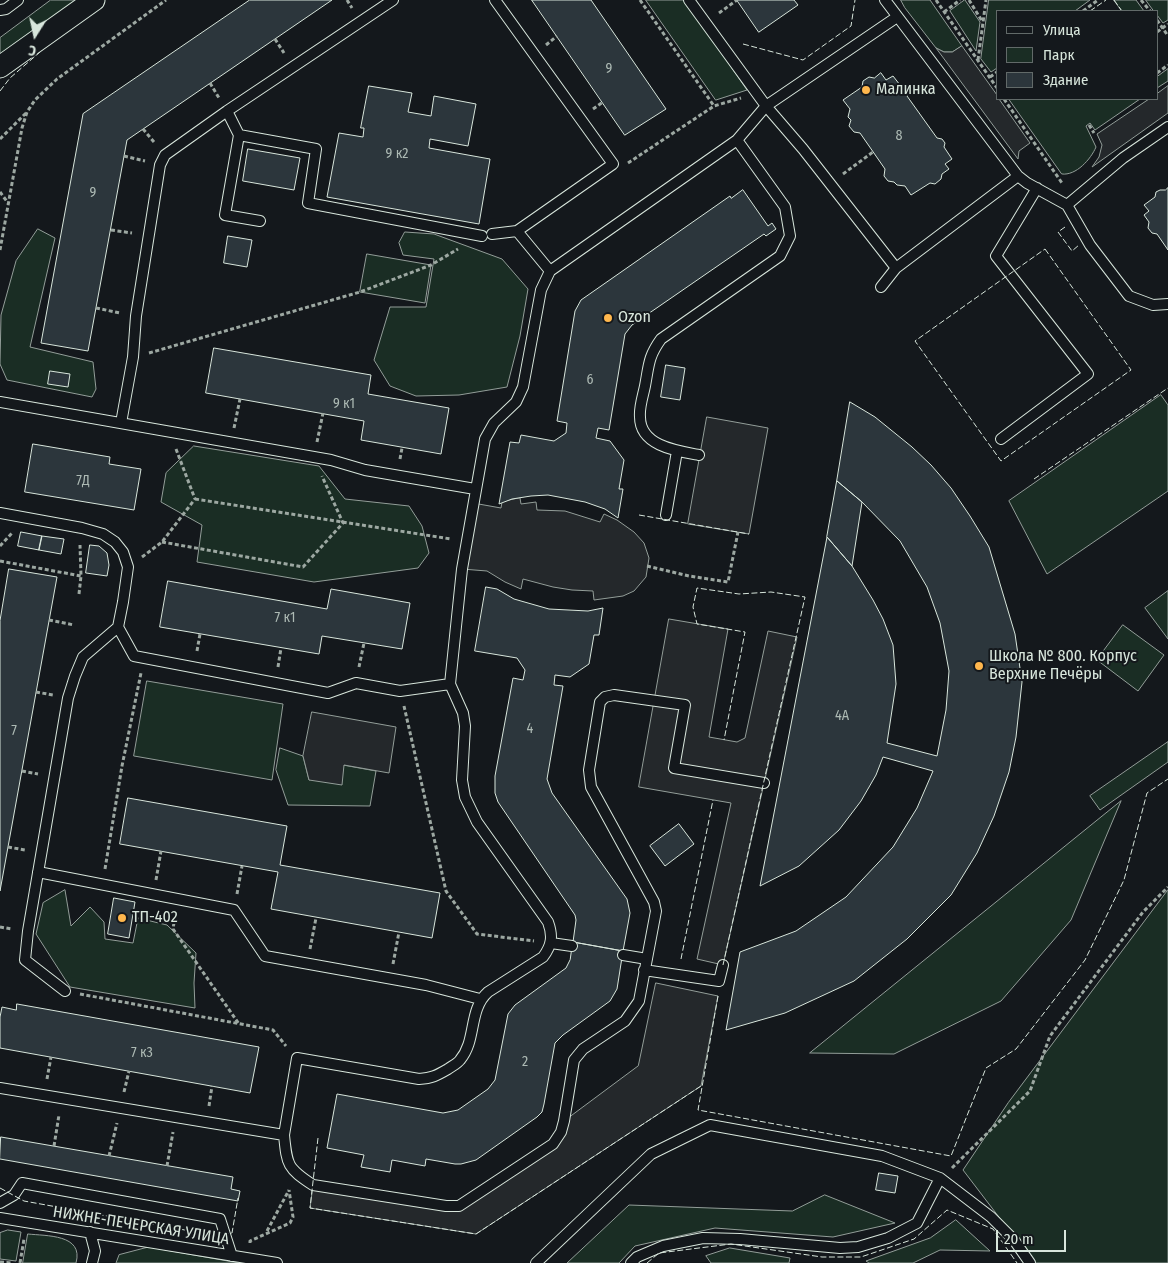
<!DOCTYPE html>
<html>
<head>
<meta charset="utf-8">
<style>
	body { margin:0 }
	#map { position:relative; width:1168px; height:1263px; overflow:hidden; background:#14181c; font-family:"Fira Sans Condensed",sans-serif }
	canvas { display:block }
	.legend { position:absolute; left:996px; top:10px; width:162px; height:90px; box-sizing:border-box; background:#14181c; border:1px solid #626a69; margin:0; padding:6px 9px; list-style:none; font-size:15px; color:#d8e6dc }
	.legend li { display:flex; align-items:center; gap:10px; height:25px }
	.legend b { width:25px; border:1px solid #626a69 }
	.north { position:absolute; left:10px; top:10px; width:50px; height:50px; -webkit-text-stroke:4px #14181c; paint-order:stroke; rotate:190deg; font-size:14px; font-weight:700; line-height:20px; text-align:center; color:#d8e6dc }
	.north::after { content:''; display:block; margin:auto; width:18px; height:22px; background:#d8e6dc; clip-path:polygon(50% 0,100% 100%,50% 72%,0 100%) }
	.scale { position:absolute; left:996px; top:1230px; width:70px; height:22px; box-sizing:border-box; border:2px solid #d8e6dc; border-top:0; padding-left:6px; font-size:15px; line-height:18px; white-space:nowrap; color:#d8e6dc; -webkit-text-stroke:4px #14181c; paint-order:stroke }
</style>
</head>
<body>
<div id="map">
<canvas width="1168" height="1263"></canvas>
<ul class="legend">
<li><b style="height:6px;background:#14181c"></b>Улица</li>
<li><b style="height:14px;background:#1a2d24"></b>Парк</li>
<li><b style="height:14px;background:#2c363c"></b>Здание</li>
</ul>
<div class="north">С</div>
<div class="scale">20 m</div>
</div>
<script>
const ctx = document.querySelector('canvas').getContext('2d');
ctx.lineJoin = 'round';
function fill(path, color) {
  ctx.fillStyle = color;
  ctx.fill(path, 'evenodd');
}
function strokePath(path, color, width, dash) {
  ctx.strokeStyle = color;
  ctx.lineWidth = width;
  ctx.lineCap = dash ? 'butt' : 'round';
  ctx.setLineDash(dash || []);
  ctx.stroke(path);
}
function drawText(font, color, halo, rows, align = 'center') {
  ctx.font = font + ' "Fira Sans Condensed",sans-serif';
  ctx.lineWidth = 4;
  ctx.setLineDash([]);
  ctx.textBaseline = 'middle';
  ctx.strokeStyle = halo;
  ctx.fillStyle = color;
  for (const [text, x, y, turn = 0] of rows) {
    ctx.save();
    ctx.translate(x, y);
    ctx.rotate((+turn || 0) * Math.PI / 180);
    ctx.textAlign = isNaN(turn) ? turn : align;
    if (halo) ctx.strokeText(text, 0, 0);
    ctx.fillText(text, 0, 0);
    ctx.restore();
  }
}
const green = new Path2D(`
	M51,0H84L0,56V38Z
	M646,0H685L747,90L716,100Z
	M901,0H930L962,46L952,52H944L936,48L905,8Z
	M965,0L980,22L976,51L950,11Z
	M989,0H1090L1075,11H997V68L991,72L981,59Z
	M1114,0H1136L1144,11H1122Z
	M1146,0H1168V20L1163,23L1157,15V11H1154Z
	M1168,69V81L1157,88V77Z
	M1009,99H1140L1095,130L1090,123L1086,126L1096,147C1091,159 1076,176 1062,174Z
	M38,229L55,238L30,347L93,362L96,389L92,397L7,380L0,364L1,315L16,261Z
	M405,232L434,234L502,259L528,289L520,336L507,387L459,395L416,396L390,386L374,360L390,307H426L434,259L403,255L399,243Z
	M367,254L431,265L425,303L360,292Z
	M1161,395L1168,405V491L1047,574L1009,501Z
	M194,446L319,466L345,499L409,506L422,526L429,553L418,568L314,582L197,562L202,525L161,502L166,473Z
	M1168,591V639L1145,608Z
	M1123,625L1164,655L1138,691L1097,660Z
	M147,681L283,704L272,780L134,756Z
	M1168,742V762L1100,810L1090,796Z
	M280,748L303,756L309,780L343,765L376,771L370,806L288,805L276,770Z
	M1121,801L1071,920L1001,1001L894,1054L810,1053Z
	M65,890L71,926L90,907L104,922L105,939L133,943L138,918L167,925L196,953L194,983L195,1008L70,987L36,934L43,903Z
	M1168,890V1263H1034L963,1170L1008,1103Z
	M825,1195L895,1223L833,1237L715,1228L635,1246L619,1263H567L629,1205L792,1211Z
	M956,1220L990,1251L940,1250L913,1263H869L866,1261L930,1238Z
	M8,1230L21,1232L16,1261L0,1259V1233Z
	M28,1234C46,1236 84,1234 76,1263H23Z
	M149,1247L239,1263H116L119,1255Z
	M730,1248L790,1258L789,1263H711L706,1256Z`);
fill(green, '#1a2d24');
strokePath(green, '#939e99', 1);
const parking = new Path2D(`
	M962,46L997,95V99H999L1030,143L1019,151L1018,159L936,48L944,52H952Z
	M1168,86V113L1092,167L1099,157L1102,145L1097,134L1149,99H1157V94Z
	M707,417L768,428L749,534L688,524Z
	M520,498L521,504L536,502L537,510L565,511L600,522L604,514L617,520L634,532L644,543L649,558L646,577L634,591L623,596L594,600L593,591L572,590L553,587L523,579L521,589L505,582L487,571L462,569L473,503L501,508L502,502Z
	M669,619L728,629L709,737L737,742L745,738L768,631L797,637L723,965L697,959L731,803L639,787Z
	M312,712L396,727L389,773L344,765L342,785L309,780L303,756Z
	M656,983L718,996L701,1086L476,1234L310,1208L313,1185L459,1206L553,1144L564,1121L638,1066Z`);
fill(parking, '#24282b');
strokePath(parking, '#939e99', 1);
const building = new Path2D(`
	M250,0H332L127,140L88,351L41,343L83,114Z
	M532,0H591L666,109L625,135Z
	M737,0H794L798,5L759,32Z
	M881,73L886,80L893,76L900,85L905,86L908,91L907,96L937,138L942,139L945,143L944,147L952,159L945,164L949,169L942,174L941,179L935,184L930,183L911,195L905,186L897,185L894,182L888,181L884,176L885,169L860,133L854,132L849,126L851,120L848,117L850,109L843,100L862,87L863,81L869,77L874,78Z
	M369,86L412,93L408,112L431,116L434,96L476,104L468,146L430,139L429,148L490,159L479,224L327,197L339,133L363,137L364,128H361Z
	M248,149L300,158L294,190L243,181Z
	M1168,188V250L1157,234L1152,233L1148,228L1149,222L1144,215L1149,211L1144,205L1155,197L1156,192L1160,190H1165Z
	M743,190L768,226L772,223L776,229L766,236L764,234L632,325L625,334L609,430L598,428L596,438L610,441L624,460L619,489H623L618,518L605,509L585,502L548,495L531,496L512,499L499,504L510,442L519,443L521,435L554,441L566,433L567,423L557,421L575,311L581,300L730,196L731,198Z
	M228,236L252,240L247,267L224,263Z
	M214,348L371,375L368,394L449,408L441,454L361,440L364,421L206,393Z
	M666,365L685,368L680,400L661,397Z
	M50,371L70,374L68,387L48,384Z
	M850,402L875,417L912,447L931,465L951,488L970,516L989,547L1015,634L1022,682L1016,737L1009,772L994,816L977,853L951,895L907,939L854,981L785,1013L726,1030L740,952L796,931L846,897L893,847L917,808L933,771L883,757L876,775L861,801L839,830L799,866L760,886L827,537L852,566L873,600L883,619L893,645L896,684L887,743L937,756L946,710L949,671L940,623L927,587L900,541L862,502L837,481Z
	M33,444L110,457L109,464L141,469L134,510L25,492Z
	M837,481L862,502L852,566L827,537Z
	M21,532L42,536L39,550L18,546Z
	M42,536L64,539L61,554L39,550Z
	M90,545L99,546L107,553L109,565L107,576L86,573Z
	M9,569L57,577L0,891V621Z
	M168,581L327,609L331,589L410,603L402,649L322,636L319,654L160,627Z
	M486,587L497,589L514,599L549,609L588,611L603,608L599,635H594L589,664L570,677L555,675L554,685L563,686L547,779L552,793L627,899L630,913L623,951L573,942L576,920L575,915L498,802L495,793V776L513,678L523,680L525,670L517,658L475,651Z
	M128,798L287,826L280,865L440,893L432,938L271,909L278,872L120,844Z
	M679,824L694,844L665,866L650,846Z
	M114,898L135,902L129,938L108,934Z
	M573,942L623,951L617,989L610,1001L563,1035L555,1043L544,1104L542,1112L537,1117L476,1160L461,1164H455L426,1159L425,1166L392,1160L390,1172L361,1167L364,1155L327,1148L337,1094L443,1113L458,1110L488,1089L495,1080L508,1014L515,1005L566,968L570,960Z
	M17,1004L259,1047L250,1093L0,1048V1017L2,1007L16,1010Z
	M1,1137L233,1177L231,1189L240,1191L238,1201L0,1159Z
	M879,1173L898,1176L895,1193L876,1190Z`);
fill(building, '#2c363c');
strokePath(building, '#d8e6dc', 1);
const service = new Path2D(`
	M495,0L613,164L517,231L550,271
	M885,0L1018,176L1027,183L1067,205L1123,158L1168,127
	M0,10L6,9L18,0
	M897,17L766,106L803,149L896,268L1018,176
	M227,111L239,135L316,149L308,203L482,236
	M239,135L225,215L260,221
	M1067,205L1090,245L1129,296L1153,305L1168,304
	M492,234L517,231
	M881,287L896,268
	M0,402L331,460L365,470L475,489
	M121,423L133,357L136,316L160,165L165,155L227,111L393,0
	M1001,439L1088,374L996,256L1037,188
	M699,455C677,451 640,446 640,417C639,407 643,396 645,386C649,365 648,357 661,339L780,256L790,236L785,207L737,140
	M0,513L82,528L103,534L115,542L123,552L128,567L123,602L118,627L83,657L75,676L68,698L28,931L25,960L65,991
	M666,515L677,451
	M118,627L134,656L328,693L356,683L400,691L450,684
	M38,872L234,910L265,956L426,985L480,999
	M551,943L572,946
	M623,955L647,959
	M644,970L719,981L723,965
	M0,1088L284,1135C287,1165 287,1168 313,1185L446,1206H459L553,1144L561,1132L564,1121L574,1060L583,1049L625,1021L639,1001L656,911L654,902L591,787L589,770L600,702L605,697L614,695L685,705L674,768L764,783
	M284,1135L297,1058L419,1079C432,1078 436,1076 448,1069C452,1066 457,1064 460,1060C477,1040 468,1010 488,992L543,957C552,945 553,936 548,922L477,822L465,797L462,780L465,726L463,713L450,684L462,569L485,439L494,423L516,402L523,387L541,290L550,271L737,140L766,106L689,0
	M0,1203L14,1195L22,1183L220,1219L232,1256
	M0,1218L277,1263
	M90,1232L95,1251L92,1263
	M536,1263L651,1154L710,1125L882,1156L940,1178L991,1217L1014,1240L1030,1263
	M631,1263L637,1257L663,1246L703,1238L740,1239L840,1248L858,1247L888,1238L917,1223L940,1178`);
const minor = new Path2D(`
	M0,67L94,0`);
strokePath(service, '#d8e6dc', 12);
strokePath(minor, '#d8e6dc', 23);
strokePath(new Path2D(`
	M347,0L352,8
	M640,0L714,106
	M936,0L997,88
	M969,0L982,21
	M1141,0L1150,11
	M1083,11L1098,0
	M944,12L960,0
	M719,13L737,0
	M1157,20L1168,36
	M1157,32L1168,24
	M275,39L284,53
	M546,45L557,36
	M978,60L986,0
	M1157,73L1168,65
	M990,77L997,72
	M210,83L219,98
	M1004,99L1062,183
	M593,109L603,102
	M1089,125L1094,133
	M143,129L154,142
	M0,139L27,112
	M124,156L145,161
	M628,163L714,106L741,98
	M843,174L873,152
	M0,192L8,203
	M111,230L132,233
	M0,250L22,128L27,112L35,100L57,79L166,0
	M96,308L120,313
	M149,353L360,292L431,265L458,249
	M234,428L240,399
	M317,442L323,413
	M176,449L195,499
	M400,459L402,448
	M195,499L451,539
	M162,542L303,567L343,523L322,476
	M0,546L12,533
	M142,557L162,542L195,499
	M0,561L81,576
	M647,566L689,576L728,582L738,532
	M79,594L81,576L80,545
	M49,620L74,625
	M197,651L200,634
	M278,667L281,648
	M359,667L364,643
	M36,692L53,695
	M404,706L446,891L477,934L534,941
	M22,771L38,774
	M8,847L25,850
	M105,869L122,766L141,673
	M156,880L161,851
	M237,894L242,866
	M175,916L173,929L239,1024
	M0,927L12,929
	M310,949L316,918
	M393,964L399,932
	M80,994L273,1030L286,1046
	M47,1079L51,1057
	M124,1092L129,1071
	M209,1106L212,1086
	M54,1146L59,1115
	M109,1156L117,1123
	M167,1166L173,1132
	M952,1168L1030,1091L1050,1036L1143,912L1168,887
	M267,1231L289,1190
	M250,1243V1241L290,1223L293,1217L289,1190
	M0,1262L12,1263
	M20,1263L24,1239`), '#9da8a2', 3, [4, 2.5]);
strokePath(service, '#14181c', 10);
strokePath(minor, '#14181c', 21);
strokePath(new Path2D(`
	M1114,0L1122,11
	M1090,11L1106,0
	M743,44L803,60L851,26L855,0
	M0,91L10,78L40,52
	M1065,227L1058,232L1072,251L1079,245
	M1045,249L1131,370L1001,461L915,341Z
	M1034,479L1168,388
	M639,515L749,534
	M681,959L713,800
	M723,965L805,597L771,592L739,594L697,588L693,607L697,624L745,632L724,740
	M718,996L698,1110L951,1156L986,1068L1016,1049L1085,960L1124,880L1147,793L1168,779
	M318,1138L310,1208L476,1234L701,1086
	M0,1188L24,1201L218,1236L232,1233L238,1198
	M647,1263L659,1253L731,1244L822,1257H861L914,1239L947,1210L993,1229L1017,1263`), '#d8e6dc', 1, [6, 2.5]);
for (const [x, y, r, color] of [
	[866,90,5,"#ffb74d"],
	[608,318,5,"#ffb74d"],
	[979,666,5,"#ffb74d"],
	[122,918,5,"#ffb74d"]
]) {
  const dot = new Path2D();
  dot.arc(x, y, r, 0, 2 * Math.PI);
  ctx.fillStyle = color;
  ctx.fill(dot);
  strokePath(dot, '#14181c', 2);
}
drawText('14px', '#adbab4', null, [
	["9",609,69],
	["8",899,136],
	["9 к2",397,154],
	["9",93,193],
	["6",590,380],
	["9 к1",344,404],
	["7Д",83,481],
	["7 к1",285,618],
	["4А",842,716],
	["4",530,729],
	["7",14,731],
	["7 к3",142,1053],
	["2",525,1062]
]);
drawText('16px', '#d8e6dc', '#14181c', [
	["Малинка",876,90],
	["Ozon",618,318],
	["Школа № 800. Корпус",989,657],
	["Верхние Печёры",989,675],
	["ТП-402",132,918]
], 'left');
drawText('16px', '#d8e6dc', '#14181c', [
	["НИЖНЕ-ПЕЧЕРСКАЯ УЛИЦА",141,1226,9]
]);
</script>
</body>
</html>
